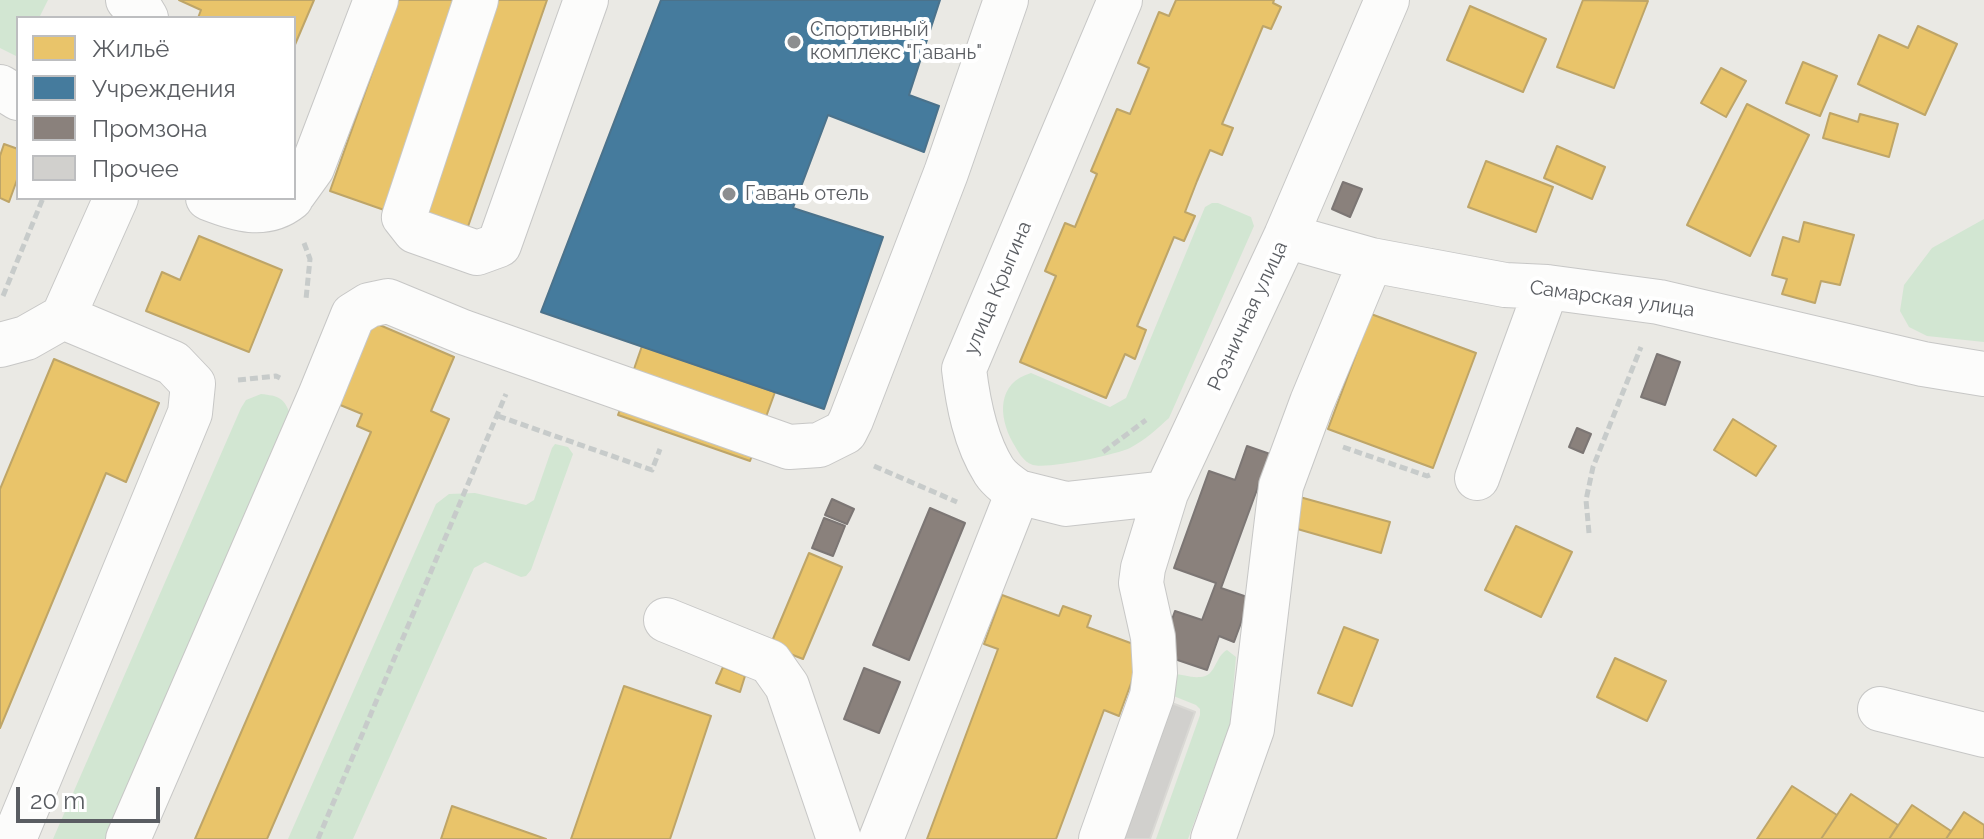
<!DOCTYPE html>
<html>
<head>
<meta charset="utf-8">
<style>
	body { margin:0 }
	#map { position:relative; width:1984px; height:839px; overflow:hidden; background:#eae9e4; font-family:Raleway,sans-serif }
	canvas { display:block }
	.legend { position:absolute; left:16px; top:16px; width:280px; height:184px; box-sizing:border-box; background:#fff; border:2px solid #bdbec0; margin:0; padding:10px 14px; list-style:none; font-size:24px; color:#5a5d62 }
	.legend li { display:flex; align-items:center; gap:16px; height:40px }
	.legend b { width:40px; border:2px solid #bdbec0 }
	.scale { position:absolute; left:16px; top:787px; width:144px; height:36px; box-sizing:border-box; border:4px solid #5a5d62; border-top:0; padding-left:10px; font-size:24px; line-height:28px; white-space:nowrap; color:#5a5d62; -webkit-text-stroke:6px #fff; paint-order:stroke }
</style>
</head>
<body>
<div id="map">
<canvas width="1984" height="839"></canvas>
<ul class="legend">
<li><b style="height:22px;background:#e9c46a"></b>Жильё</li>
<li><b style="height:22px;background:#457b9d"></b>Учреждения</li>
<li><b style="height:22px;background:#8a817c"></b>Промзона</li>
<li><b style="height:22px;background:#d1d0cd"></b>Прочее</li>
</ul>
<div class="scale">20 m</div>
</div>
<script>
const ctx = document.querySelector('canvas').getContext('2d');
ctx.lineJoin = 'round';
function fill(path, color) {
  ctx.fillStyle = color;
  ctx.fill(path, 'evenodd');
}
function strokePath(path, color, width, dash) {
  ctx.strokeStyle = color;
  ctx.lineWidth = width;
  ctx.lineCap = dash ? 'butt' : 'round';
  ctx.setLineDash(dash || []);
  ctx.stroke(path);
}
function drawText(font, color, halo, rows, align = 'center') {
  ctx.font = font + ' Raleway,sans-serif';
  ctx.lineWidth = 8;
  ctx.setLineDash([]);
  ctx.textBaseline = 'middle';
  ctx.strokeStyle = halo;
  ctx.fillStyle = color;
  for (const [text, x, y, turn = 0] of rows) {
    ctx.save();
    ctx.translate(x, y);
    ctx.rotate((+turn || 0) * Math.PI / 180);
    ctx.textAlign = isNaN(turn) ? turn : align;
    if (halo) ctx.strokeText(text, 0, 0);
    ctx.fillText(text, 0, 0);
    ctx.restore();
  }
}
fill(new Path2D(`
	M0,0H48L39,18H18V57L0,48Z
	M1212,203H1218L1251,217L1254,226L1169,418C1157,429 1145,440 1130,448C1115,455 1049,469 1033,465C1023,462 1018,451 1013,443C998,416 997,383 1031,373L1110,407L1126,398L1205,207Z
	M1984,219V342L1927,336L1909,327L1900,311L1904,285L1932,248Z
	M261,394C278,396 284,397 290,414L111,839H53L241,408L246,400Z
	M555,444L568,447L573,454L531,570L526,576L521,577L485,562L474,568L353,839H288L436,504L449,494L475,493L526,505L534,500L552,448Z
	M1227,650L1236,657L1230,725L1188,839H1156L1200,715V709L1196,705L1171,695L1173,674C1182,674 1191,678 1200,677C1216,677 1215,656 1227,650Z`), '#d2e6d2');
const homes = new Path2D(`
	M179,0H314L294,47V18H198L201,10Z
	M398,0H547L464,238L330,191Z
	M1176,0H1274L1273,3L1281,7L1271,29L1263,26L1222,124L1233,128L1222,155L1210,150L1197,181L1185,212L1195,216L1184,241L1174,237L1137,326L1146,330L1135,359L1125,354L1106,398L1020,362L1056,276L1045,271L1065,223L1075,227L1097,174L1091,171L1117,109L1130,114L1149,68L1138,63L1159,12L1169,16Z
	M1583,0L1648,1L1614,88L1557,67Z
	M1470,6L1546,39L1523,92L1447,60Z
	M1918,26L1957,44L1925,115L1858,84L1879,35L1908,48Z
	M1803,62L1837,76L1820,116L1786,103Z
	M1721,68L1746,81L1726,117L1701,103Z
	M1747,104L1809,135L1750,256L1687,225Z
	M1830,113L1858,122L1860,114L1898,124L1889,157L1823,138Z
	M4,144L18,149V177L9,202L0,198V156Z
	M1557,146L1605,167L1592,199L1544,178Z
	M1486,161L1553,187L1536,232L1468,207Z
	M1804,222L1854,235L1840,285L1821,281L1815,303L1782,294L1787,279L1772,275L1783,237L1799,242Z
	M199,236L282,270L249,352L146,311L162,272L180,280Z
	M1371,314L1476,353L1433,468L1328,429Z
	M368,320L454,357L431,411L449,419L267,839H195L371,432L357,426L362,414L333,402Z
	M642,346L775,392L750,461L618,415Z
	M54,359L159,403L126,482L106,473L0,728V489Z
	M1733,419L1776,446L1756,476L1714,450Z
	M1296,496L1390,522L1381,553L1287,526Z
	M1516,526L1572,552L1541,617L1485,590Z
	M809,553L842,567L803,659L770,646Z
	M1002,595L1059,616L1063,606L1091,616L1087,627L1144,648L1119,716L1104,710L1056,839H927L998,649L984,644Z
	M1344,627L1378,640L1352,706L1318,693Z
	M1615,658L1666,681L1647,721L1597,697Z
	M723,667L745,676L740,692L716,683Z
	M624,686L711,716L670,839H571Z
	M1792,786L1837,815L1821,839H1757Z
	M1851,794L1898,825L1889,839H1821Z
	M1912,805L1951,831L1946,839H1889Z
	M452,806L546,839H441Z
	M1964,812L1984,825V839H1946Z`);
fill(homes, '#e9c46a');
strokePath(homes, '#bea568', 2);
const public = new Path2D(`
	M661,0H940L909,95L939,106L924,152L828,115L793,208L883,237L824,409L541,312Z`);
fill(public, '#457b9d');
strokePath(public, '#4b728b', 2);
const industry = new Path2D(`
	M1343,182L1362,189L1350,217L1332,209Z
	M1657,354L1680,362L1665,405L1641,397Z
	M1577,428L1591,434L1583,453L1569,447Z
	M1247,446L1270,454L1221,588L1250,598L1234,642L1219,636L1207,670L1160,654L1175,611L1202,620L1216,583L1174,568L1209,471L1235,480Z
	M832,499L854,509L847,524L825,515Z
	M930,508L965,523L909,660L873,645Z
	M824,518L845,526L833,556L812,548Z
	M864,668L900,682L879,733L844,719Z`);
fill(industry, '#8a817c');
strokePath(industry, '#7c7674', 2);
const building = new Path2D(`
	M1164,700L1195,712L1150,839H1114Z`);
fill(building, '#d1d0cd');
strokePath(building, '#d9d8d4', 2);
const minor = new Path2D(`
	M128,0L143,13L146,18
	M476,0L404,217L415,231L477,253L499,245L586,0
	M0,87L18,98
	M294,193L312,168L376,0
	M208,198C236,209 265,219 291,198
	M1286,236L1371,260L1505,285L1547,287L1659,302L1923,364L1984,374
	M0,345L26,338L63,317L116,198
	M1477,478L1547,287
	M1018,492L1066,504L1166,493L1286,236L1387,0
	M666,620L770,662L787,686L839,839
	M1880,709L1984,735
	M14,839L190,413L193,384L173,363L63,317
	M128,839L320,396L353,315L369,305L388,301L463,332L789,447L819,445L845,432L851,420L946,173L1006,0
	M881,839L1018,492C1009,486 1000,480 994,471C975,441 968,403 964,369L1120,0
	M1101,839L1152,696L1155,673L1153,637L1141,583L1143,568L1166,493
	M1213,839L1252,729L1281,486L1312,402L1371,260`);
strokePath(minor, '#c7c7c6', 46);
strokePath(new Path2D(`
	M304,243L310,259L306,299
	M3,296L43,198
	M238,380L276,376L280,378
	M498,416L652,470L660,449
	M1343,447L1427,476L1432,474
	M1103,452L1146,420
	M874,466L957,502
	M1589,533L1586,500L1593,467L1641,347
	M318,839L506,394`), '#c7cbca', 5, [8, 4]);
strokePath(minor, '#fcfcfb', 44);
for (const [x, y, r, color] of [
	[794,42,8,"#8c8e90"],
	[729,194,8,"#8c8e90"]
]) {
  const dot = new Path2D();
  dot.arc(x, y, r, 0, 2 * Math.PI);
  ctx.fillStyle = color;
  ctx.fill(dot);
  strokePath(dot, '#fff', 3);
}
drawText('20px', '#5a5d62', '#fff', [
	["Спортивный",810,30],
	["комплекс \"Гавань\"",810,53],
	["Гавань отель",745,194]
], 'left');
drawText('20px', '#5a5d62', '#fff', [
	["улица Крыгина",998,288,-67],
	["Самарская улица",1612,299,8],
	["Розничная улица",1248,316,-65]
]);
</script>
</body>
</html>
